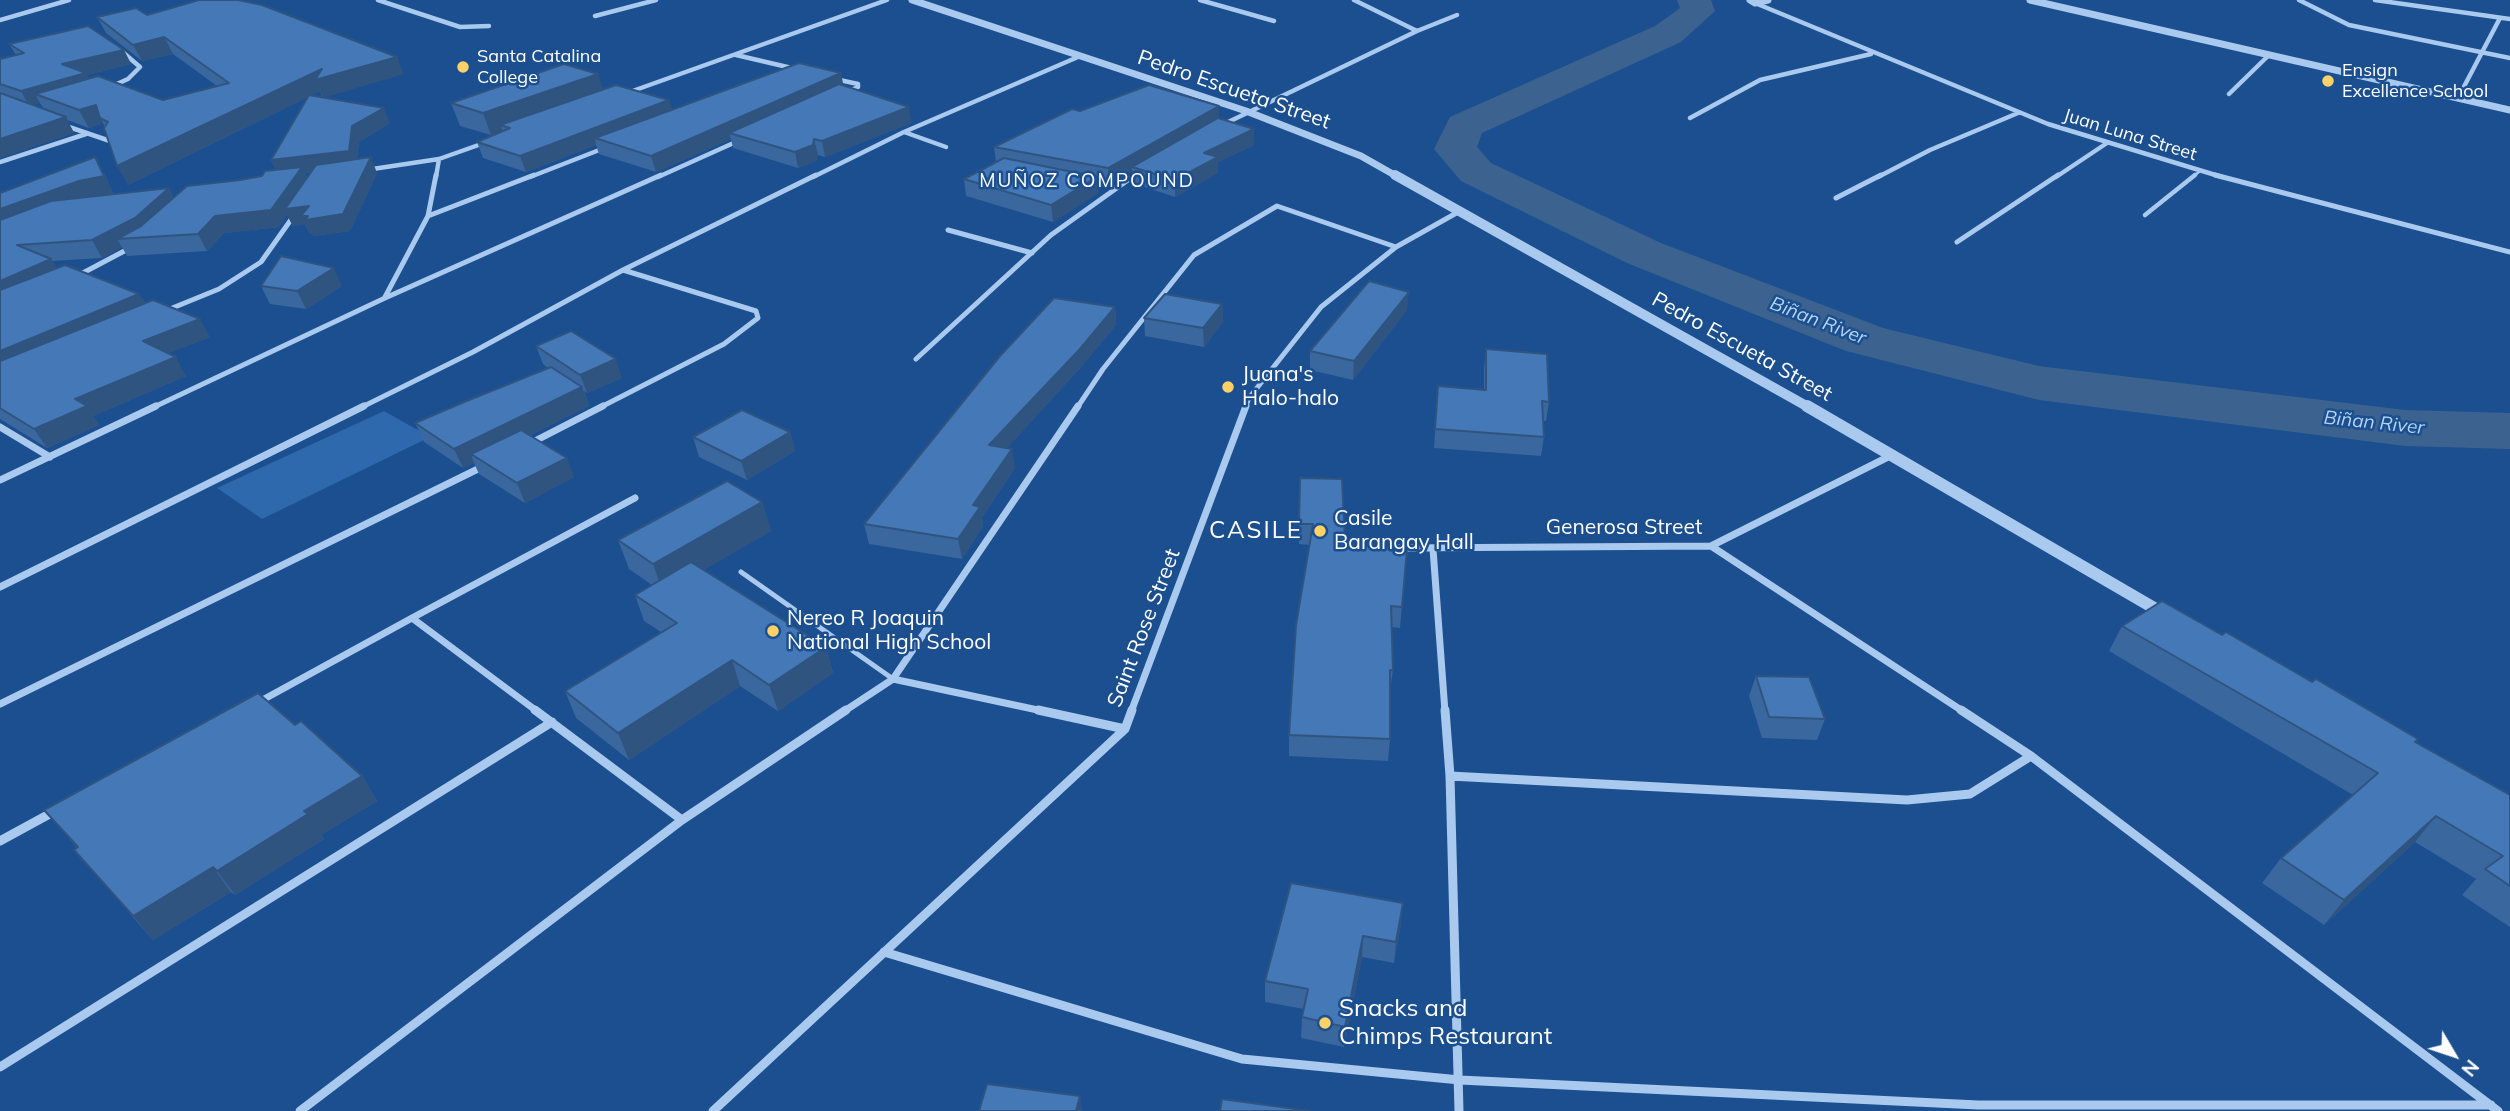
<!DOCTYPE html>
<html>
<head>
<meta charset="utf-8">
<style>
	body { margin:0 }
	#map { position:relative; width:2510px; height:1111px; overflow:hidden; background:#1b4f8f; font-family:Mulish,sans-serif }
	canvas { display:block }
	.north { position:absolute; left:2419px; top:1020px; width:70px; height:70px; -webkit-text-stroke:5px #1b4f8f; paint-order:stroke; rotate:129deg; font-size:19px; font-weight:700; line-height:28px; text-align:center; color:#fff }
	.north::after { content:''; display:block; margin:auto; width:24px; height:32px; background:#fff; clip-path:polygon(50% 0,100% 100%,50% 72%,0 100%) }
</style>
</head>
<body>
<div id="map">
<canvas width="2510" height="1111"></canvas>
<div class="north">N</div>
</div>
<script>
const ctx = document.querySelector('canvas').getContext('2d');
ctx.lineJoin = 'round';
function fill(path, color) {
  ctx.fillStyle = color;
  ctx.fill(path, 'evenodd');
}
function strokePath(path, color, width, dash) {
  ctx.strokeStyle = color;
  ctx.lineWidth = width;
  ctx.lineCap = dash ? 'butt' : 'round';
  ctx.setLineDash(dash || []);
  ctx.stroke(path);
}
function drawText(font, color, halo, rows, align = 'center') {
  ctx.font = font + ' Mulish,sans-serif';
  ctx.lineWidth = 5;
  ctx.setLineDash([]);
  ctx.textBaseline = 'middle';
  ctx.strokeStyle = halo;
  ctx.fillStyle = color;
  for (const [text, x, y, turn = 0] of rows) {
    ctx.save();
    ctx.translate(x, y);
    ctx.rotate((+turn || 0) * Math.PI / 180);
    ctx.textAlign = isNaN(turn) ? turn : align;
    if (halo) ctx.strokeText(text, 0, 0);
    ctx.fillText(text, 0, 0);
    ctx.restore();
  }
}
fill(new Path2D(`
	M384,411L430,437L262,519L217,488Z`), '#2e69ad');
fill(new Path2D(`
	M1677,0H1711L1715,11L1681,42L1482,133L1477,147L1491,163L1661,243L1883,328L2039,366L2405,410L2510,413V449L2405,446L2039,400L1846,351L1627,263L1461,181L1434,149L1450,117L1655,26L1680,8Z`), '#3c6290');
strokePath(new Path2D(`
	M2193,177L2200,171`), '#a9c9ee', 2.5);
strokePath(new Path2D(`
	M2145,215L2195,175`), '#a9c9ee', 4.5);
strokePath(new Path2D(`
	M741,572L893,679`), '#a9c9ee', 5);
strokePath(new Path2D(`
	M378,0L460,27L489,26
	M1200,0L1274,21
	M2299,0L2349,25L2510,58
	M2375,0L2510,19
	M1755,3L2048,124L2222,177
	M595,16L656,0
	M0,20L69,0
	M1417,31L1457,15
	M736,55L796,69
	M835,79L858,84V87L845,93
	M110,87L128,79L140,67L119,49
	M627,93L887,0
	M2229,94L2269,55
	M2458,98L2500,18
	M1690,118L1760,80L1871,54
	M66,126L113,142
	M1220,126L1417,31L1354,0
	M904,132L946,147
	M0,162L86,134
	M366,170L439,159L487,142
	M436,177L439,159
	M530,177L607,147
	M658,177L738,141
	M813,177L904,132L1078,57
	M1132,177L1140,172
	M1878,177L1930,150L2018,113
	M2056,177L2107,143`), '#a9c9ee', 4.5);
strokePath(new Path2D(`
	M2215,175L2510,252
	M1836,198L1881,175
	M428,216L534,175
	M948,230L1032,253
	M1957,242L2058,175
	M79,275L130,248
	M385,297L428,216L436,175
	M165,311L219,289L261,262L295,214
	M916,359L1051,235L1135,175
	M152,408L385,298L661,175
	M360,408L473,352L623,270L816,175
	M599,408L724,344L758,318L756,311L623,270
	M1077,408L1103,369L1194,255L1277,206L1396,247
	M1245,408L1249,398L1321,307L1396,247L1460,211`), '#a9c9ee', 5);
strokePath(new Path2D(`
	M0,427L50,457
	M531,443L603,406
	M0,480L156,406
	M1711,546L1964,712
	M1397,548L1711,546L1892,455
	M1433,549L1445,712
	M0,587L364,406
	M412,618L635,498
	M893,679L1047,712
	M257,703L412,618L538,712
	M0,704L486,465
	M843,712L893,679L1078,406
	M1131,712L1246,406`), '#a9c9ee', 7);
strokePath(new Path2D(`
	M535,710L682,820
	M1038,710L1125,729
	M1445,710L1450,776L1459,1111
	M1961,710L2031,756L2498,1111
	M1450,776L1907,800L1970,794L2031,756
	M0,841L55,811
	M884,952L1242,1059L1460,1080L1978,1105H2491
	M0,1067L552,722
	M300,1111L682,820L846,710
	M713,1111L1125,729L1132,710`), '#a9c9ee', 9);
strokePath(new Path2D(`
	M912,0L1246,111L1361,156L1398,177
	M1750,0L1755,3L1768,0
	M2030,0L2510,110`), '#a9c9ee', 7);
strokePath(new Path2D(`
	M1395,175L1810,408`), '#a9c9ee', 10);
strokePath(new Path2D(`
	M1807,406L2166,615`), '#a9c9ee', 12);
fill(new Path2D(`
	M147,15L397,57L403,74L324,97L390,123L359,142L357,159L377,173L350,231L313,236L311,233H309L305,224L293,226L287,215L279,227L224,233L207,251L127,256L122,247L102,258L52,261L56,268L139,294L145,303L210,337L168,353L186,376L93,416L99,425L47,448L0,419V193L104,173L113,193L88,197H174L240,180L262,176L276,170L271,160L308,97L128,185L103,123L89,128L67,120L74,133L0,158V59L16,55L9,44L124,50L131,64L87,75L89,79L163,100L217,86L173,54L142,61L106,33L97,17ZM320,91L322,97L311,95ZM40,103L44,109L32,105ZM311,172L307,178L305,173Z
	M843,86L911,123L825,157L818,155L816,161L798,168L733,148L731,139L656,172L599,154L596,145L526,172L483,158L477,142L491,135L460,126L451,103L603,89L672,110Z
	M1080,111L1219,118L1254,145L1218,162V173L1175,197L1133,183L1132,171L1109,184L1097,182L1098,193L1053,222L966,196L964,179L996,162L994,147Z
	M261,286H342L306,309L270,304Z
	M1222,304L1223,322L1204,347L1145,336L1144,318Z
	M1115,307L1116,325L1080,368L1007,448L1015,468L982,517L983,526L962,559L869,544L864,524Z
	M1407,310L1353,380L1310,370V351Z
	M536,346L622,378L587,393L584,391L589,406L530,435L574,477L525,503L479,474L474,463L463,468L424,442L415,423L548,368L543,364Z
	M1486,349L1549,402L1546,421H1543L1544,437L1541,456L1434,448L1438,386L1484,389V368Z
	M790,432L795,451L747,480L699,457L693,437Z
	M1300,478L1345,544L1407,549L1400,628L1391,627L1393,670L1390,691V739L1388,761L1289,756V735L1309,545L1299,544Z
	M762,502L771,531L703,570L826,647L833,673L778,711L740,686L629,760L576,718L565,691L661,632L644,621L635,595L652,585L629,569L618,540Z
	M2122,626L2222,635L2510,795V927L2462,895L2476,879L2415,842L2324,925L2262,883L2281,858L2353,795L2109,651Z
	M1756,676L1825,719L1817,740L1762,738L1749,696Z
	M295,725L362,776L377,801L321,835L324,839L235,895L231,892L153,940L74,850L77,848L44,810Z
	M1291,883L1401,924L1394,963L1362,957L1344,1047L1301,1038L1302,1017L1304,1009L1265,1002V981Z`), '#3a679d');
fill(new Path2D(`
	M164,37L173,54L142,61L133,45Z
	M124,50L131,64L87,75L94,88L35,94L40,103L29,106L21,91L62,64Z
	M397,57L403,74L323,98L320,91L128,185L117,166L322,69Z
	M841,73L844,88L729,133L731,139L656,172L651,156Z
	M598,74L605,95L500,125L503,131L491,135L483,113Z
	M669,100L674,115L595,138L596,145L526,172L520,156Z
	M96,105L103,123L89,128L79,110Z
	M1219,106V121L1132,167V171L1109,184L1108,168Z
	M909,107L911,123L825,157L822,141Z
	M384,108L390,123L359,142L356,167L305,173L310,183L292,208L309,206L314,218L343,214L371,157L377,173L350,231L313,236L311,233H309L305,224L293,226L287,215L279,227L224,233L207,251L198,234L215,216L271,210L297,174L279,176L271,160L349,151L352,126Z
	M66,117L74,133L0,158V139Z
	M1254,129V145L1218,162V173L1175,197V180L1204,153Z
	M814,139L818,155L816,161L798,168L795,152Z
	M95,157L104,173L113,193L88,197L0,229V209Z
	M1097,177L1098,193L1053,222L1051,205Z
	M169,188L177,204L144,235L117,239L122,247L102,258L92,240Z
	M51,259L62,276L0,303V281Z
	M334,268L342,286L306,309L297,291Z
	M1409,292L1407,310L1353,380L1354,361Z
	M139,294L150,312L0,374V351Z
	M1222,304L1223,322L1204,347L1203,328Z
	M1115,307L1116,325L1080,368L992,465L989,445Z
	M200,319L210,337L153,359L143,341Z
	M176,357L186,376L93,416L99,425L47,448L34,429L75,399Z
	M616,359L622,378L587,393L580,375Z
	M582,387L589,406L480,460L471,454L474,463L463,468L454,449Z
	M790,432L795,451L747,480L741,461Z
	M1012,449L1015,468L982,517L983,526L962,559L958,539L973,505Z
	M567,458L574,477L525,503L517,483Z
	M762,502L771,531L663,593L653,564Z
	M826,647L833,673L778,711L769,685Z
	M732,660L740,686L629,760L618,733Z
	M362,776L377,801L321,835L324,839L235,895L217,871L304,811Z
	M2436,816L2415,842L2324,925L2344,900Z
	M213,867L231,892L153,940L133,916Z
	M1403,903L1401,924L1394,963L1396,942Z
	M1363,936L1362,957L1344,1047L1345,1027Z
	M1080,1096L1082,1111H1076Z`), '#305480');
const building = new Path2D(`
	M199,0H238L262,5L397,57L315,80L322,69L117,166L104,128L108,122L100,118L96,105L79,110L35,94L98,76L163,100L229,83L164,37L133,45L97,17L136,8L147,15Z
	M88,26L124,50L62,64L86,73L21,91L0,84V59L24,53L9,44Z
	M799,63L841,73L651,156L595,138Z
	M564,64L598,74L483,113L451,103Z
	M839,84L909,107L822,141L814,139L813,145L795,152L729,133Z
	M616,85L669,100L520,156L477,142L510,128L500,125Z
	M1149,85L1219,106L1108,168L994,147L1072,109L1080,111Z
	M0,93L66,117L0,139Z
	M309,95L384,108L352,126L349,151L271,160Z
	M1218,118L1254,129L1204,153L1218,157L1175,180L1132,167Z
	M95,157L104,176L79,181L0,209V193Z
	M371,157L343,214L305,220L308,216H301L309,206L285,209L316,165Z
	M1004,158L1097,177L1051,205L964,179Z
	M302,167L271,210L215,216L198,234L117,239L141,226L187,186L240,180L262,176L265,171Z
	M169,188L135,218L92,240L17,245L51,259L0,281V220L51,201Z
	M281,256L334,268L297,291L261,286Z
	M65,265L139,294L0,351V290Z
	M1369,281L1409,292L1354,361L1310,351Z
	M1165,294L1222,304L1203,328L1144,318Z
	M1054,298L1115,307L1079,350L989,445L1012,449L973,505L980,507L958,539L864,524L1000,356Z
	M153,300L200,319L143,341L176,357L75,399L87,406L34,429L0,408V361Z
	M571,331L616,359L580,375L536,346Z
	M1486,349L1547,354L1549,402L1542,401L1544,437L1435,429L1438,386L1486,390Z
	M551,367L582,387L454,449L415,423L464,402Z
	M742,410L790,432L741,461L693,437Z
	M521,430L567,458L517,483L471,454Z
	M1300,478L1342,479L1345,544L1407,549L1402,607L1391,606L1393,670H1390V739L1289,735L1296,625L1313,524H1299Z
	M727,481L762,502L653,564L618,540Z
	M691,562L826,647L769,685L732,660L618,733L565,691L677,623L635,595Z
	M2162,601L2222,635L2226,632L2312,682L2316,679L2418,739L2415,742L2510,795V886L2485,869L2503,856L2436,816L2344,900L2281,858L2378,773L2122,626Z
	M1756,676L1809,677L1825,719L1769,717Z
	M258,693L295,725L301,721L362,776L304,811L308,814L217,871L213,867L133,916L74,850L78,847L44,810Z
	M1291,883L1403,903L1396,942L1363,936L1345,1027L1302,1017L1308,989L1265,981Z
	M987,1084L1080,1096L1076,1111H979Z
	M1222,1099L1310,1111H1220Z`);
fill(building, '#4478b7');
strokePath(building, '#305480', 2);
for (const [x, y, r, color] of [
	[463,67,7,"#ffd166"],
	[2328,81,7,"#ffd166"],
	[1228,387,7,"#ffd166"],
	[1320,531,7,"#ffd166"],
	[773,631,7,"#ffd166"],
	[1325,1023,7,"#ffd166"]
]) {
  const dot = new Path2D();
  dot.arc(x, y, r, 0, 2 * Math.PI);
  ctx.fillStyle = color;
  ctx.fill(dot);
  strokePath(dot, '#1b4f8f', 2.5);
}
drawText('18px', '#fff', '#1b4f8f', [
	["Santa Catalina",477,57],
	["College",477,78],
	["Ensign",2342,71],
	["Excellence School",2342,92]
], 'left');
drawText('18px', '#fff', '#1b4f8f', [
	["Juan Luna Street",2130,135,17]
]);
ctx.letterSpacing = '2px';
drawText('19px', '#fff', '#1b4f8f', [
	["MUÑOZ COMPOUND",1087,181]
]);
ctx.letterSpacing = '0px';
drawText('italic 19px', '#b5d3f5', '#1b4f8f', [
	["Biñan River",1818,321,21],
	["Biñan River",2374,423,6]
]);
drawText('21px', '#fff', '#1b4f8f', [
	["Pedro Escueta Street",1234,90,19],
	["Pedro Escueta Street",1742,347,29],
	["Generosa Street",1624,528],
	["Saint Rose Street",1144,628,-69]
]);
drawText('21px', '#fff', '#1b4f8f', [
	["Juana's",1242,375],
	["Halo-halo",1242,399],
	["Casile",1334,519],
	["Barangay Hall",1334,543],
	["Nereo R Joaquin",787,619],
	["National High School",787,643]
], 'left');
ctx.letterSpacing = '2px';
drawText('24px', '#fff', '#1b4f8f', [
	["CASILE",1256,531]
]);
ctx.letterSpacing = '0px';
drawText('24px', '#fff', '#1b4f8f', [
	["Snacks and",1339,1009],
	["Chimps Restaurant",1339,1037]
], 'left');
</script>
</body>
</html>
